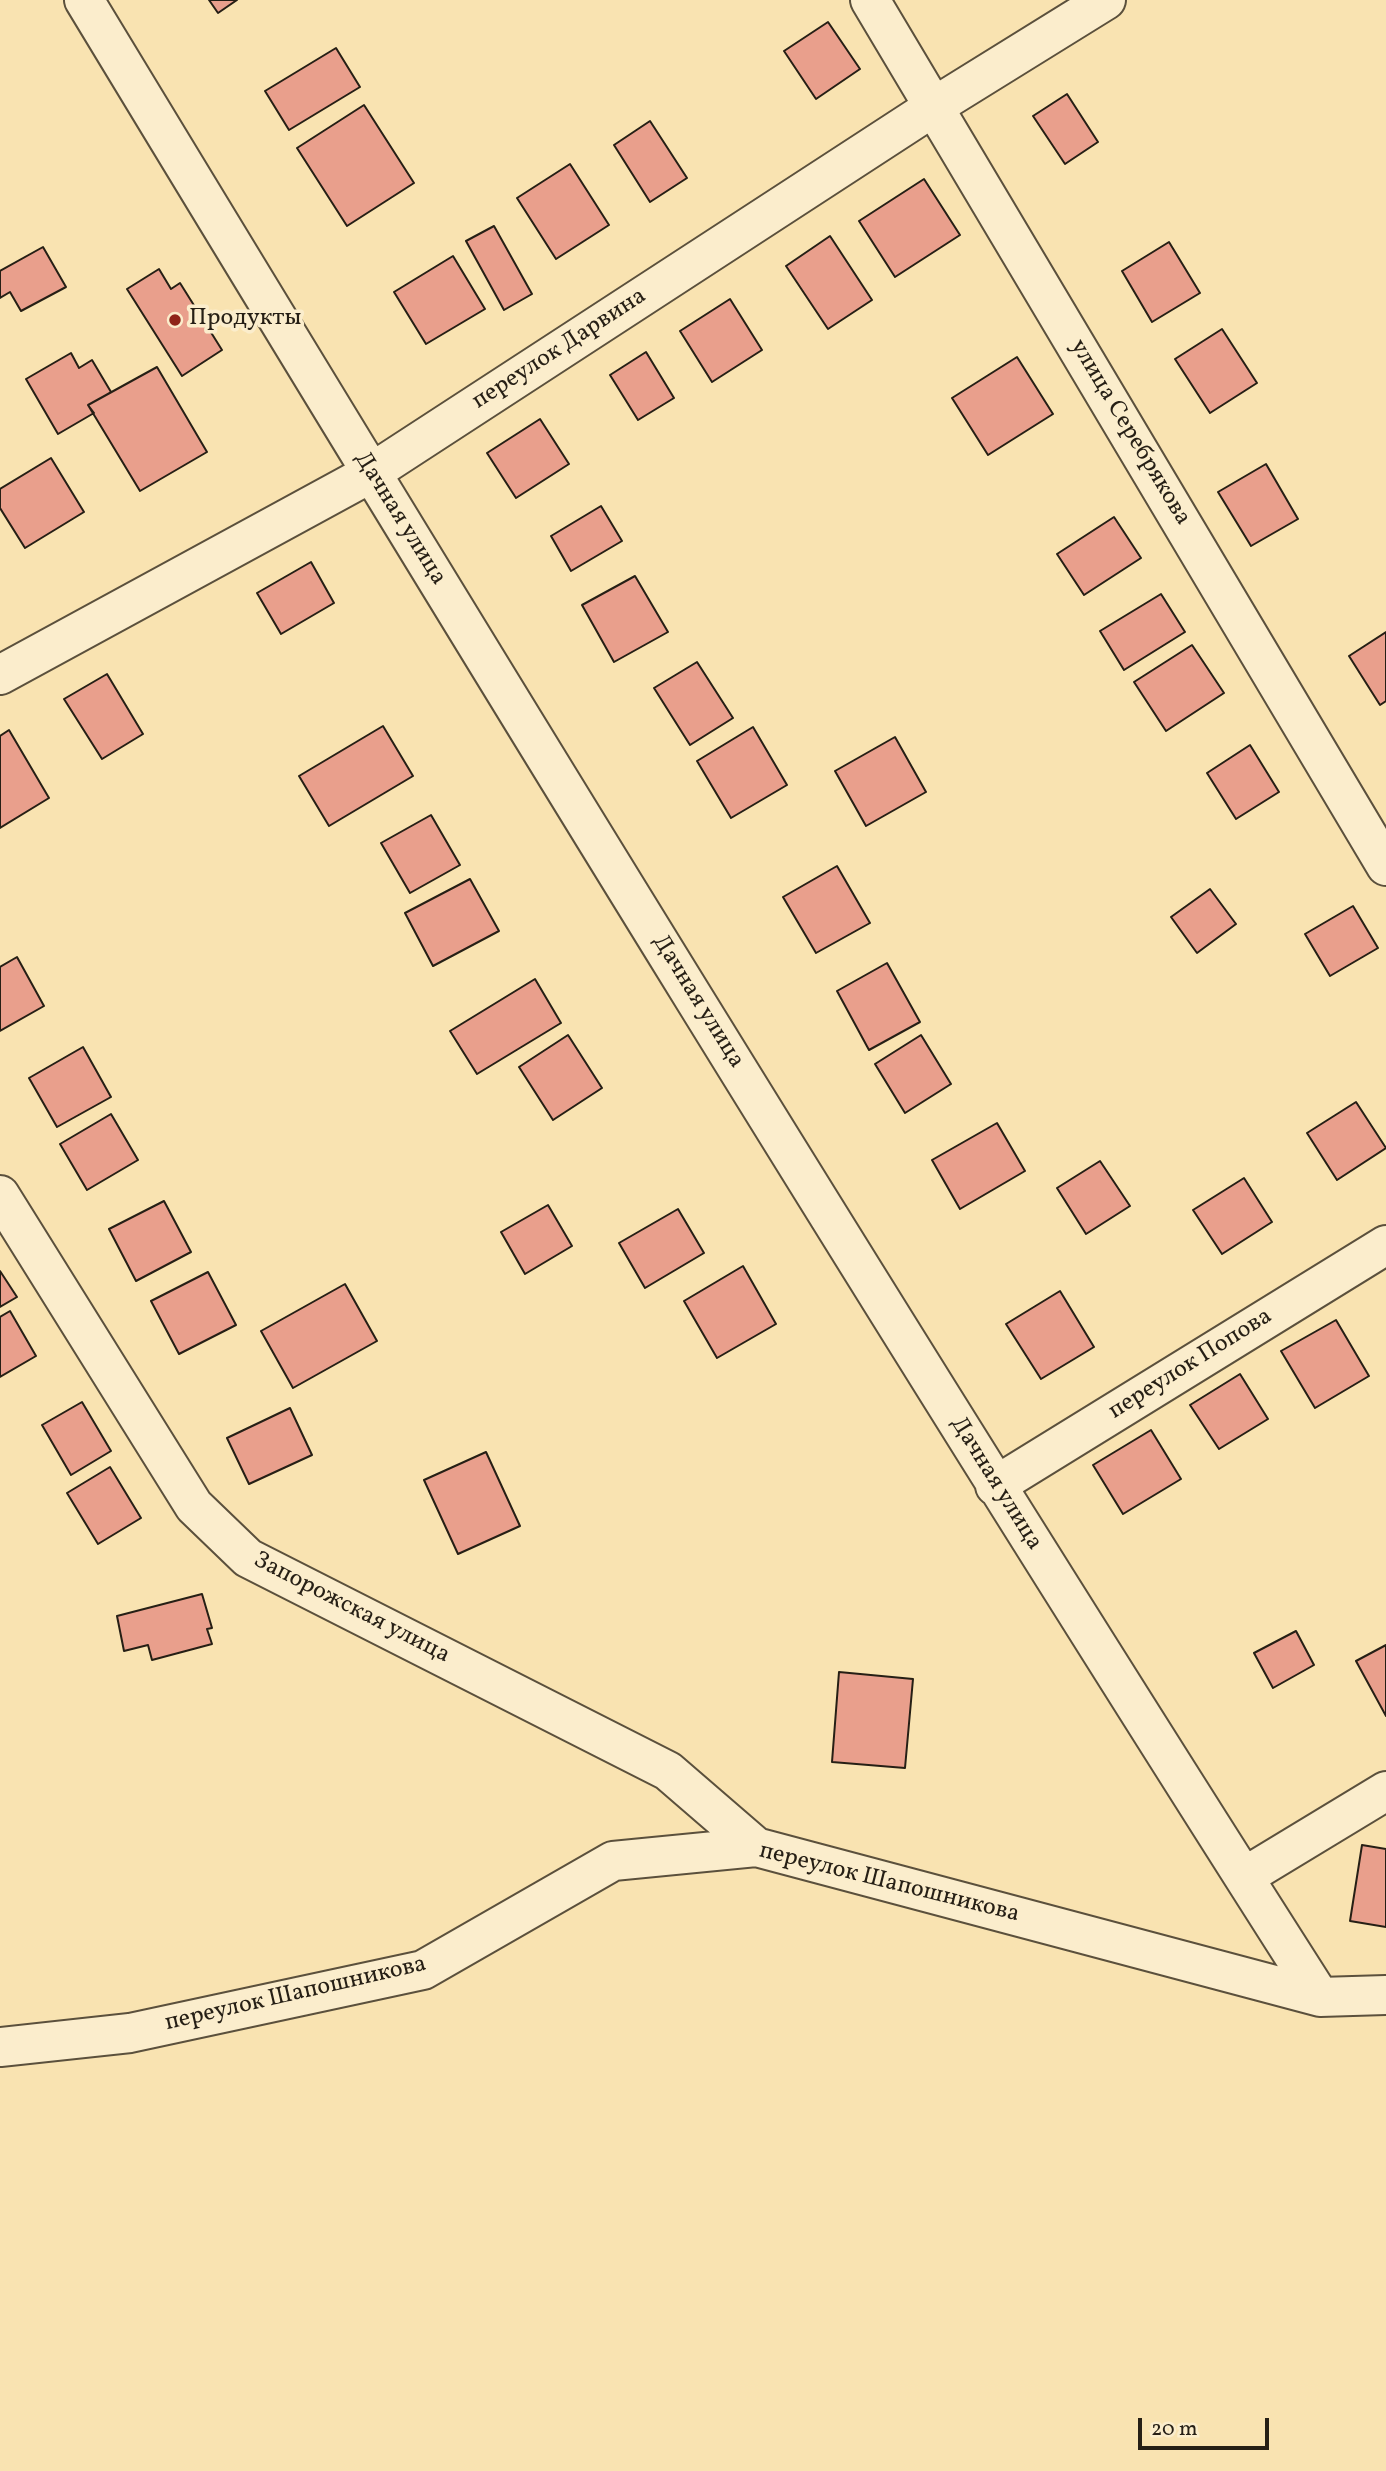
<!DOCTYPE html>
<html>
<head>
<meta charset="utf-8">
<style>
	body { margin:0 }
	#map { position:relative; width:1386px; height:2471px; overflow:hidden; background:#f9e3b1; font-family:Vollkorn,serif }
	canvas { display:block }
	.scale { position:absolute; left:1138px; top:2418px; width:131px; height:32px; box-sizing:border-box; border:4px solid #261f15; border-top:0; padding-left:9px; font-size:21px; line-height:24px; white-space:nowrap; color:#261f15; -webkit-text-stroke:5px #fbedcc; paint-order:stroke }
</style>
</head>
<body>
<div id="map">
<canvas width="1386" height="2471"></canvas>
<div class="scale">20 m</div>
</div>
<script>
const ctx = document.querySelector('canvas').getContext('2d');
ctx.lineJoin = 'round';
function fill(path, color) {
  ctx.fillStyle = color;
  ctx.fill(path, 'evenodd');
}
function strokePath(path, color, width, dash) {
  ctx.strokeStyle = color;
  ctx.lineWidth = width;
  ctx.lineCap = dash ? 'butt' : 'round';
  ctx.setLineDash(dash || []);
  ctx.stroke(path);
}
function drawText(font, color, halo, rows, align = 'center') {
  ctx.font = font + ' Vollkorn,serif';
  ctx.lineWidth = 7;
  ctx.setLineDash([]);
  ctx.textBaseline = 'middle';
  ctx.strokeStyle = halo;
  ctx.fillStyle = color;
  for (const [text, x, y, turn = 0] of rows) {
    ctx.save();
    ctx.translate(x, y);
    ctx.rotate((+turn || 0) * Math.PI / 180);
    ctx.textAlign = isNaN(turn) ? turn : align;
    if (halo) ctx.strokeText(text, 0, 0);
    ctx.fillText(text, 0, 0);
    ctx.restore();
  }
}
const building = new Path2D(`
	M209,0H237L218,13Z
	M828,22L860,69L816,99L784,51Z
	M336,48L360,87L289,130L265,91Z
	M1067,94L1098,142L1065,164L1033,116Z
	M364,105L414,183L347,226L297,148Z
	M650,121L687,178L650,202L614,145Z
	M570,164L609,225L556,259L517,198Z
	M924,179L960,235L895,277L859,221Z
	M494,226L532,294L504,310L466,241Z
	M830,236L872,300L828,329L786,266Z
	M1169,242L1200,293L1152,322L1122,271Z
	M43,247L66,287L21,311L10,292L0,298V271Z
	M453,256L485,309L426,344L394,292Z
	M159,269L171,289L180,283L222,350L182,376L127,289Z
	M730,299L762,350L712,382L680,331Z
	M1222,329L1257,383L1210,413L1175,359Z
	M646,352L674,398L638,420L610,375Z
	M71,353L79,368L92,360L111,392L88,405L94,413L58,434L26,379Z
	M1017,357L1053,414L988,455L952,398Z
	M157,367L207,452L140,491L88,405Z
	M540,419L569,464L516,498L487,453Z
	M51,458L84,512L25,548L0,508V489Z
	M1266,464L1298,519L1251,546L1218,492Z
	M601,506L622,541L571,571L551,536Z
	M1114,517L1141,558L1084,595L1057,554Z
	M311,562L334,603L281,634L257,593Z
	M635,576L668,632L614,662L582,605Z
	M1161,594L1185,632L1124,670L1100,631Z
	M1386,632V701L1380,705L1349,656Z
	M1192,645L1224,693L1166,731L1134,682Z
	M697,662L733,718L690,745L654,688Z
	M107,674L143,734L102,759L64,699Z
	M383,726L413,776L329,826L299,776Z
	M753,727L787,785L731,818L697,761Z
	M9,730L49,798L0,828V736Z
	M895,737L926,792L866,826L835,771Z
	M1250,745L1279,792L1236,819L1207,773Z
	M431,815L460,865L410,893L381,843Z
	M837,866L870,923L816,953L783,897Z
	M470,879L499,931L433,966L405,913Z
	M1210,889L1236,924L1197,953L1171,917Z
	M1353,906L1378,948L1330,976L1305,934Z
	M17,957L44,1006L0,1031V967Z
	M887,963L920,1022L869,1050L837,991Z
	M535,979L561,1023L477,1074L450,1031Z
	M568,1035L602,1088L553,1120L519,1067Z
	M921,1035L951,1084L905,1113L875,1064Z
	M83,1047L111,1097L57,1127L29,1078Z
	M1356,1102L1386,1148L1337,1180L1307,1133Z
	M111,1114L138,1160L87,1190L60,1144Z
	M997,1123L1025,1171L960,1209L932,1160Z
	M1100,1161L1130,1206L1086,1234L1057,1188Z
	M1244,1178L1272,1222L1222,1254L1193,1210Z
	M164,1201L191,1252L136,1281L109,1229Z
	M548,1205L572,1246L525,1274L501,1232Z
	M678,1209L704,1253L645,1288L619,1243Z
	M743,1266L776,1324L717,1358L684,1301Z
	M0,1271L17,1297L0,1307Z
	M208,1272L236,1325L179,1354L151,1301Z
	M345,1284L377,1341L293,1388L261,1331Z
	M1060,1291L1094,1347L1041,1379L1006,1324Z
	M10,1311L36,1356L0,1377V1317Z
	M1336,1320L1369,1376L1315,1408L1281,1351Z
	M1240,1374L1268,1419L1219,1449L1190,1405Z
	M82,1402L111,1451L71,1475L42,1425Z
	M290,1408L312,1455L249,1484L227,1438Z
	M1151,1430L1181,1479L1123,1514L1093,1465Z
	M486,1452L520,1526L458,1554L424,1480Z
	M110,1467L141,1518L98,1544L67,1493Z
	M202,1594L212,1628L207,1629L212,1644L152,1660L148,1645L124,1651L117,1616Z
	M1296,1631L1314,1665L1273,1688L1254,1653Z
	M1386,1645V1716L1356,1661Z
	M839,1672L913,1679L905,1768L832,1762Z
	M1362,1845L1386,1849V1927L1350,1921Z`);
fill(building, '#e99f8c');
strokePath(building, '#261f15', 2);
const minor = new Path2D(`
	M84,0C490,670 899,1337 1320,1997
	M870,0L1386,866
	M0,675L371,473L935,106L1106,0
	M0,1195L194,1506L248,1558L668,1771L756,1847
	M995,1486L1386,1245
	M1244,1877L1386,1791
	M0,2047L130,2033L423,1970L613,1861L756,1847L1320,1997L1386,1995`);
strokePath(minor, '#5b503c', 42);
strokePath(minor, '#fbedcc', 38);
for (const [x, y, r, color] of [
	[175,320,7,"#8f2418"]
]) {
  const dot = new Path2D();
  dot.arc(x, y, r, 0, 2 * Math.PI);
  ctx.fillStyle = color;
  ctx.fill(dot);
  strokePath(dot, '#fbedcc', 2.5);
}
drawText('24px', '#261f15', '#fbedcc', [
	["Продукты",189,320]
], 'left');
drawText('24px', '#261f15', '#fbedcc', [
	["переулок Дарвина",560,350,-33],
	["улица Серебрякова",1129,433,59],
	["Дачная улица",399,519,58],
	["Дачная улица",697,1002,58],
	["переулок Попова",1191,1365,-32],
	["Дачная улица",995,1484,58],
	["Запорожская улица",351,1609,27],
	["переулок Шапошникова",889,1884,14],
	["переулок Шапошникова",296,1995,-13]
]);
</script>
</body>
</html>
